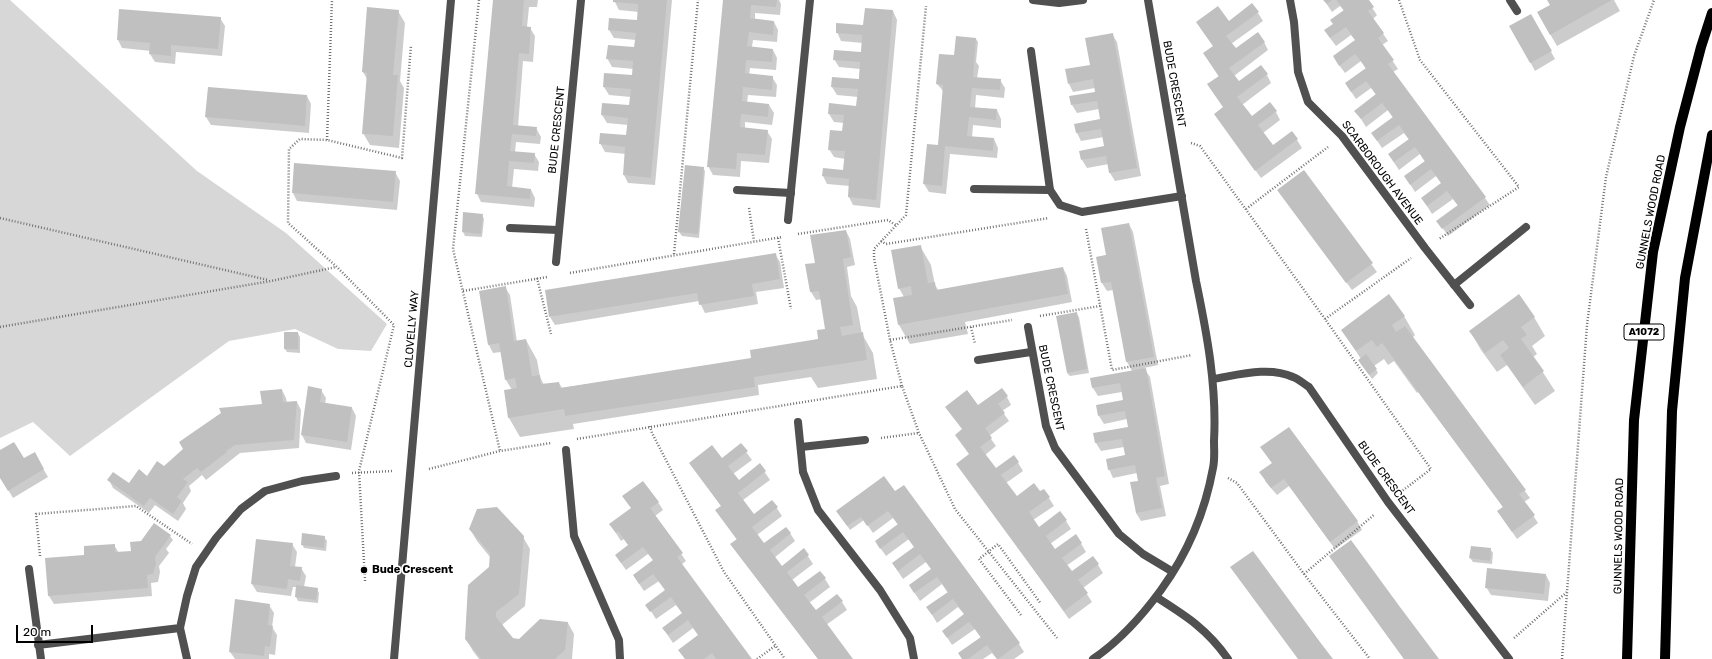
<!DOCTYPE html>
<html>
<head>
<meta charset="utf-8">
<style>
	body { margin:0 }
	#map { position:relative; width:1712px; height:659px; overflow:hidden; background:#fff; font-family:Rubik,sans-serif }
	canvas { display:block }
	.scale { position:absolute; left:16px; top:625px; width:77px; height:18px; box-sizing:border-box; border:2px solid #000; border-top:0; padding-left:5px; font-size:12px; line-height:14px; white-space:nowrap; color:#000; -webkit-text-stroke:3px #fff; paint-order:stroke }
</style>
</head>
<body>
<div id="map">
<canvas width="1712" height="659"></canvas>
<div class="scale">20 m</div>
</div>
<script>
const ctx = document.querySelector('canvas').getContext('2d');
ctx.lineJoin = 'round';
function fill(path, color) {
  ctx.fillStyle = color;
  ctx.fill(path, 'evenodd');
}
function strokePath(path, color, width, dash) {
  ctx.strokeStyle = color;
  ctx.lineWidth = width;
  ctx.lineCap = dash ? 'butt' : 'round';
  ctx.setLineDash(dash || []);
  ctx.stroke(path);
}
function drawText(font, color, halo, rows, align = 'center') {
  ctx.font = font + ' Rubik,sans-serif';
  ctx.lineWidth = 3.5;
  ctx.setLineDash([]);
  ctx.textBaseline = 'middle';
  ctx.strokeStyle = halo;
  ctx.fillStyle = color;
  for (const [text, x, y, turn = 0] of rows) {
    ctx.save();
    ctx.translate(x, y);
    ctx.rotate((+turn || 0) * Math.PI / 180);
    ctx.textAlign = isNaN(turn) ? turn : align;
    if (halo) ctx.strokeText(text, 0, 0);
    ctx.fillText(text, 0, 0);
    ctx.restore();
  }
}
fill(new Path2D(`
	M0,0H10L197,171L286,233L387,324L371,351L338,349L295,329L229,341L70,456L33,422L0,438Z`), '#d7d7d7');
fill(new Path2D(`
	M494,0H538L537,7H529L527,27L530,28L535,36L533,62L523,61L518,127L536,128L541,137L540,144L516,142L515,152L534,154L539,162L538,171L514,169L512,188L531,190L535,198L534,207L481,202L477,194Z
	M614,0H672L655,185L628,183L624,175L626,154L605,152L600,143L627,136L628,125L607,123L602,115L630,106L631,97L609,95L604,87L633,77L634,69L612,67L607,58L635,48L636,40L614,38L609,30L638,22L639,12L619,10Z
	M724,0H779L781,4L780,15L755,13V20L774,22L778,30L777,42L753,40L752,47L773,50L777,58L776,70L750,68L749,75L772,77L777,85L776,97L748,95L747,103L769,105L774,113L772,125L745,122V129L767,131L772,139L769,163L741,161L740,177L713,175L708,166Z
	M1324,0H1367L1377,15L1373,19L1388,41L1382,45L1398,69L1393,72L1490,205L1448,236L1438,221L1458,206L1453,199L1432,214L1422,198L1442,184L1436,176L1415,192L1410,184L1425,162L1420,154L1399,170L1389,155L1409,140L1404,133L1382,148L1372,133L1393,118L1388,110L1366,127L1356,111L1376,95L1371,88L1356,99L1346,84L1366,69L1361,61L1345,73L1339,65L1356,41L1351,35L1336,46L1330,38L1325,30L1334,24L1344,11L1340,6L1332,12Z
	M1548,0H1614L1620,11L1557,46L1538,13L1551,6Z
	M398,11L405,23L400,81L404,88L399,148L370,145L363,133L367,79L363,72Z
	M893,11L897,20L880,208L853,205L849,197L850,186L827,184L823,176L844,171L845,159L834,157L829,149L843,132L844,123L834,122L829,114L857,107L858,97L837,95L832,87L859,80L860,69L839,67L834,59L862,53L863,43L841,41L837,32L864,26Z
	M1258,13L1263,21L1231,44L1235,50L1264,42L1268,50L1234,76L1239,83L1267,75L1271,83L1242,105L1251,118L1276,112L1280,120L1263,133L1273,146L1292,132L1302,148L1261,178L1215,114L1224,108L1208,85L1219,77L1204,54L1214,47L1197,23L1228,22Z
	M1531,15L1555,59L1535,71L1511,26Z
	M220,18L225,26L222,56L176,52L175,64L155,62L150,54L151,51L122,48L118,40Z
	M1112,34L1117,42L1141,176L1115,181L1110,173L1109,164L1087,168L1082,160L1106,147L1104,137L1081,141L1077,133L1075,125L1101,120L1099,109L1077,113L1072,105L1096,93L1095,88L1073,92L1069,84L1091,66Z
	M976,39L978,42L976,62L979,66L977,78L1000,80L1005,88L1004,98L976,95L975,109L997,110L1001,119V128L973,125L972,138L994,139L998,148L997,158L950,154L946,194L929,192L924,184L938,146L944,92L937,84L956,57Z
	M307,96L311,104L309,133L211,125L206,117Z
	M295,164L395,172L400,181L397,210L297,201L293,193Z
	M686,166L703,168L705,171L699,238L682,236L679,232Z
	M1304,171L1377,272L1352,290L1278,190Z
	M482,215L484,219L482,237L465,236L463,232Z
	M1129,224L1133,232L1158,365L1144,368L1150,377L1169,484L1160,486L1166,516L1141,521L1136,513L1139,482L1137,473L1113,478L1109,469L1126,456L1124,447L1101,451L1096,443L1094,434L1129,428L1127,419L1104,424L1099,416L1124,401L1122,392L1098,396L1093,388L1091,379L1132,371L1127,362L1113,290L1107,291L1102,283L1097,257L1107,255Z
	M846,231L850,239L855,265L847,267L851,296L857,307L862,334L873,353L877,379L818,388L811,377L758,385L759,395L573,424L574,429L520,437L509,418L512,390L506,380L501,352L493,353L489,345L480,292L505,287L510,295L517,342L526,340L537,360L540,377L544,385L559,383L562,388L752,359L819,340L827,330L822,299L816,300L811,292L816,264Z
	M920,246L931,265L935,285L939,291L1063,268L1067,276L1072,302L965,322L968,334L910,344L899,325L904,297L899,288Z
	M775,254L780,262L784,288L756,292L758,304L705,313L699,301L555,325L550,317Z
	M1076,313L1079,317L1089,373L1070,376L1067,373Z
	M1404,316L1415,335L1412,338L1530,498L1524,502L1538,523L1517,539L1498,511L1503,507L1418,392L1417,393L1394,361L1388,365L1384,359L1374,366L1378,373L1372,379L1361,364L1359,361L1361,359L1342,330Z
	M1534,317L1545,336L1532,346L1537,354L1533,357L1555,391L1535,405L1507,365L1497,372L1481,350L1470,331Z
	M298,333L300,337V353L287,352L285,349Z
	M282,390L286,398L287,403L297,402L301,410L299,448L240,453L206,480L202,475L189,486L191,491L183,503L186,509L178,521L155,505L149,513L113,488L109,480L129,484L147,477L263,405Z
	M321,390L326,398L325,404L352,408L356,416L351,450L306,443L302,435Z
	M1007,397L1011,405L1002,411L1009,421L989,436L996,446L985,455L996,469L1014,456L1023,471L1006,483L1016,497L1040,493L1049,498L1054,506L1033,520L1039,528L1066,521L1071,529L1050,544L1055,551L1076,535L1086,552L1066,566L1072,573L1093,557L1103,573L1083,588L1092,602L1069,619L958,464L970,455L966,433L946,407H978Z
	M741,445L752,460L733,474L739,481L760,465L770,480L743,500L754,515L772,501L782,516L757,535L764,544L790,533L795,541L774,558L781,567L804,550L813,564L792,580L798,589L820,572L825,579L830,587L809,603L815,611L842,602L847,610L826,625L852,659H818L731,544L737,540L716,511L722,507L690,463L722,459Z
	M0,451L24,460L34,453L48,477L13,498L0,476Z
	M1266,455L1357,521L1362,530L1335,549L1289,486L1277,495L1265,481L1273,464Z
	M904,486L1019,644L1024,652L1014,659H997L992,653L983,659H963L981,638L975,629L952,645L943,631L965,615L958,607L937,623L928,608L948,593L942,584L920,601L910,586L932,570L926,562L903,579L893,564L915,548L909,539L886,556L881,549L876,541L898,525L893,518L873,533L864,520L850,530L840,515L895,493Z
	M658,502L663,510L655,516L686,561L681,565L750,659H685L680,650L699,636L693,628L673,643L663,628L683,614L676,605L656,619L647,605L666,591L659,581L644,591L634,576L654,561L648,554L626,570L621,563L616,555L629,546L624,539L621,541L610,524Z
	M470,529L523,537L530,549L525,606L503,624L502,627L512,639L520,640L568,623L574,634L572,659H479L473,651L466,639L490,567V557L477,541Z
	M170,536L173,540L166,549L169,553L159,566L160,572L158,582L151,583L152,596L54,604L49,596L85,556L114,545L119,553L132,552Z
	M324,537L327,541L326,551L304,548L302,544Z
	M257,540L292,544L297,552L295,567L301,568L306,576L304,587L317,589L319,593L318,603L298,601L296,597L297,587H293L291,596L257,592L252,584Z
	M1472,547L1490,549L1493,553L1492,564L1473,562L1470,558Z
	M1330,557L1438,659H1404Z
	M1546,575L1550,583L1548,601L1491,595L1486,587Z
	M269,605L274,613L272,627L277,635L275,655L269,654V659H231H235L230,652Z`), '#0003');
fill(new Path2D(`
	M493,0H524L522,26L531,27L529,54L519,53L513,125L537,127L536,136L512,134L510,151L535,153L534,163L509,161L507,186L531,189L530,199L475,194Z
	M613,0H667L651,178L623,175L625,147L599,144L600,133L626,135L628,118L601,115L602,103L629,105L631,89L603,87L604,73L632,75L633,61L606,59L608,45L634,47L636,33L608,30L609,18L637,20L638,4L613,2Z
	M723,0H777L776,7L751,5L750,18L774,21L773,35L749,32L747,46L773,49L772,62L746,60L745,73L773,76L772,90L743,87L742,101L769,104L768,117L741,114L740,127L768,130L765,155L737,153L736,169L707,167Z
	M1323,0H1332L1327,4Z
	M1336,0H1369L1374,7L1368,11L1384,33L1378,38L1394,60L1388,64L1486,197L1442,229L1436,221L1458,205L1447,191L1427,206L1421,198L1441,183L1431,169L1410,185L1404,176L1425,161L1415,147L1394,162L1388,154L1409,139L1399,125L1377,141L1371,133L1393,117L1382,103L1361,119L1354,111L1376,94L1366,81L1351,92L1345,83L1366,68L1355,54L1339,66L1333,56L1355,40L1346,27L1330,38L1324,30L1333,24L1330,20L1344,10Z
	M1547,0H1612L1550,35L1537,12L1550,5Z
	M1252,3L1259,12L1226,36L1236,48L1258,32L1265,42L1229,68L1239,81L1261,65L1268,74L1237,97L1252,116L1270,102L1277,111L1258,125L1273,145L1292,131L1298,139L1255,171L1214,114L1223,107L1207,84L1219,76L1203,53L1213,46L1196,22L1218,6L1229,21Z
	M367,7L399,10L393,75H398L393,136L362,134L367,73L362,72Z
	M865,8L893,10L876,200L848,197L849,179L822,176L823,168L843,170L845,151L828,150L830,130L842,131L844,115L828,114L829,103L856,106L858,89L831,87L832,77L859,79L860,62L833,60L834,50L861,52L862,35L836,33V23L863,25Z
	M119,9L221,17L218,49L171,45V56L149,54L150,43L117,40Z
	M1531,14L1552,51L1530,63L1509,26Z
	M1113,33L1137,168L1109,173L1106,156L1081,160L1079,151L1104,146L1101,129L1076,133L1074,124L1100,119L1097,101L1071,105L1069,96L1095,92L1093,79L1068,84L1065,69L1090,65L1085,38Z
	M956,36L976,38L973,77L1001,79L1000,90L972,88L970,107L997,109L996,120L969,117L967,136L994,138L993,151L945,146L942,186L923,184L927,144L938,145L943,85L936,84L939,54L954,55Z
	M208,87L307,95L305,126L205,117Z
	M294,163L396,171L393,202L292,193Z
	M685,165L704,167L698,234L678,232Z
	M1304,170L1373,263L1346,283L1277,190Z
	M463,212L483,214L481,234L462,232Z
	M1129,223L1154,357L1126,362L1111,282L1101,283L1096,257L1106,255L1101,228Z
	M846,230L851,257L843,259L853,325L840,327L842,336L863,332L867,360L754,377L755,387L565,416L564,409L508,418L504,390L517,388L515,378L505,380L499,343L488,345L479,291L506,286L514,341L526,339L532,376L540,375L541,384L559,382L560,388L751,358L750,350L818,339L817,330L825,329L819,291L810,292L805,264L815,263L810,235Z
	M921,245L928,283L935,282L936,290L1063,267L1068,294L898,325L893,298L912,295L911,286L898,289L891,250Z
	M776,253L780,279L752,284L754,296L699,305L697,293L549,317L545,290Z
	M1389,294L1405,316L1392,325L1396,332L1405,326L1526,490L1519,494L1535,515L1512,532L1497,511L1503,507L1382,343L1377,347L1372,340L1356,351L1341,330Z
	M1519,294L1535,317L1521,327L1527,335L1521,339L1544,371L1523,387L1500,355L1509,348L1503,340L1485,353L1469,331Z
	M1077,312L1087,369L1067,373L1056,316Z
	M284,332H298V349H284Z
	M1366,354L1377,369L1369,375L1358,360Z
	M1146,368L1165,476L1156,478L1162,508L1136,513L1130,482L1138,481L1135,465L1108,470L1106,459L1125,455L1122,439L1095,443L1093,433L1128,427L1125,411L1098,416L1096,405L1123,400L1120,383L1092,388L1090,378Z
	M308,386L322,389L320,402L352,407L347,442L301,435Z
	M1002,388L1008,396L998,404L1005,413L985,428L992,438L980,447L996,468L1014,455L1019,462L1001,475L1017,496L1034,483L1040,491L1044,489L1050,497L1029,512L1039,527L1060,511L1067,520L1046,536L1055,549L1076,534L1082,543L1062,558L1072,571L1093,556L1099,564L1078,580L1088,593L1064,611L956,464L969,454L955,435L962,429L945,407L967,390L978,405Z
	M282,389L283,402L297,401L294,440L235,445L226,451L227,452L201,472L197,468L183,479L188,482L177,497L182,501L173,514L150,498L144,506L107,480L113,472L129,483L139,469L147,476L157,461L164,466L183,449L179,442L221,413L219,408L262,404L260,391Z
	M1289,427L1358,521L1330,542L1284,479L1271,488L1259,472L1272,463L1260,447Z
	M14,442L24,458L35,452L44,469L8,491L0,478V450Z
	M741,443L748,451L728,466L739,480L760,463L766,471L738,493L754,514L772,500L778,507L752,527L764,543L786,527L791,533L770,550L782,566L804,548L809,555L787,572L798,587L820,571L826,578L804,595L816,610L837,594L843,601L822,617L853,659H818L730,544L737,539L715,510L721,506L689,463L712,445L722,458Z
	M884,476L895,491L904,485L1020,643L998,659H997L987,645L968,659H962L958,653L981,637L969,622L947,638L942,631L964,614L953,599L932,615L926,607L948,592L937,577L914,593L909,585L931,569L920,554L898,571L892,563L914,547L903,532L880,549L875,541L898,524L888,511L867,526L861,517L847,526L836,511Z
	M643,481L659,502L650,508L683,553L677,557L752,659H716L712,653L704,659H685L678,650L698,635L688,620L668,635L662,628L682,613L671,597L650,612L645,605L665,590L653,574L639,584L633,575L653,560L643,547L621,563L615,555L628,545L618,531L616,533L609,524L631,508L622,496Z
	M497,507L524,536L519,594L496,612V617L513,638L519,639L540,619L568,622L565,650L555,659H481L465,639L468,585L489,567L490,553L469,529L477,509Z
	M154,523L171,535L155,557L156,564L153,574L147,575L148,588L48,596L45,558L84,555V546L99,545L115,544V552L131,551L130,542L141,541Z
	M302,533L325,536L324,548L301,545Z
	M256,539L293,543L290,566L302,567L300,581L288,579L287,589L251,584Z
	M1351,540L1400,607L1439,659H1404L1362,601L1329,556Z
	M1471,546L1491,548L1490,561L1469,558Z
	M1253,551L1320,642L1333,659H1298L1230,567Z
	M1487,568L1546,574L1544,594L1485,588Z
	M296,585L318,588L316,600L295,597Z
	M235,599L270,604L268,625L273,626L270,647L265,646L264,656L229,652Z`), '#c0c0c0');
strokePath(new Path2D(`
	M479,0L453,249L500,451
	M1399,0L1420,60L1519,187L1439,239
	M327,140L332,0
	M1191,143L1200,146L1325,319L1431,469L1402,491
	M749,208L754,241
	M1246,209L1328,147
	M0,218L268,280
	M1086,229L1112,370L1192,355
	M798,234L888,220L897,226
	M778,238L791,309
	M881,241L886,244L1049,218
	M674,254L698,0
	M570,273L782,237
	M537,278L551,334
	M463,291L547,277
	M1040,316L1100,306
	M1325,319L1411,258
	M0,327L271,281L336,267
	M971,327L975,344
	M890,340L1012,320
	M902,386L890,340L874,258V249L906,215L926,6
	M650,426L652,433L724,572L785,659
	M881,438L919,433
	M577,439L902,386L919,433L955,509L1057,638
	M429,469L500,451L551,443
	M352,473L393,471
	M1228,478L1237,483L1304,574L1370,659
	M40,556L36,514L136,506L192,544
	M1304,574L1375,514
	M365,581L359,471L394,325L337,267L288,223L289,149L300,139L327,140L402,158L411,45
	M1021,615L979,559L998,544L1041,604
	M1514,638L1567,592
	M757,659L775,646
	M1562,659L1587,325L1606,177L1634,56L1654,0`), '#727272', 2.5, [1, 2]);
strokePath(new Path2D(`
	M1510,0L1517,11
	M974,189L1050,190
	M737,190L791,193
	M510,228L558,230
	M1454,285L1526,227
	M978,360L1031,352
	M801,447L865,440`), '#505050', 8);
strokePath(new Path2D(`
	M1033,0L1059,3L1083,0
	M1290,0L1294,22L1298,72L1308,102L1342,136L1425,248L1470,305
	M1031,51L1050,190L1060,205L1082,212L1182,196
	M788,220L810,0
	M556,262L581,0
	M1028,327L1046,426L1055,448L1119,534L1143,554L1173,572
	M1213,379C1238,375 1269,366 1293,377C1299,379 1304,384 1309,387L1388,502L1509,659
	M798,422L803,472L818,510L880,590L910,638L914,659
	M566,450L574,536L619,640L620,659
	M29,569L41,659
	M1156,597C1186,616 1207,629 1228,659
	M38,645L180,628
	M187,659L180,628L187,596L196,567L216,538L241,509L265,491L302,481L336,476
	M1093,659C1121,640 1142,616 1161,590C1187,554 1205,512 1213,468C1215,459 1214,450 1214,441C1217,387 1207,334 1196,281L1148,0`), '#505050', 8);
strokePath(new Path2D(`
	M394,659L451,0`), '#505050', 8);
strokePath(new Path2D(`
	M1627,659L1634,420L1653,252L1680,127L1701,47L1712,13
	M1665,659L1672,411L1685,278L1712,135`), '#000', 10);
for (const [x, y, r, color] of [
	[364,570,4,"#000"]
]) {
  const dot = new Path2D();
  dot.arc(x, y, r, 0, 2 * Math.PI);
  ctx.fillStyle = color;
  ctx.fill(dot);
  strokePath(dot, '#fff', 1.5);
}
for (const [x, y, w] of [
	[1644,332,40]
]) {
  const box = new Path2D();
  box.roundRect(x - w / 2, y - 8, w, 16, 3);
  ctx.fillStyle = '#fff';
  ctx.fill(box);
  strokePath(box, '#000', 1);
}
drawText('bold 10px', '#000', null, [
	["A1072",1644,332]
]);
drawText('11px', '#000', '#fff', [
	["BUDE CRESCENT",1174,84,80],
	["BUDE CRESCENT",557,130,-84],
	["SCARBOROUGH AVENUE",1382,173,53],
	["GUNNELS WOOD ROAD",1651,212,-79],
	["CLOVELLY WAY",412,329,-85],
	["BUDE CRESCENT",1051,388,78],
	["BUDE CRESCENT",1386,478,54],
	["GUNNELS WOOD ROAD",1619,536,-89]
]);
drawText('bold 11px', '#000', '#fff', [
	["Bude Crescent",372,570]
], 'left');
</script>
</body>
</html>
